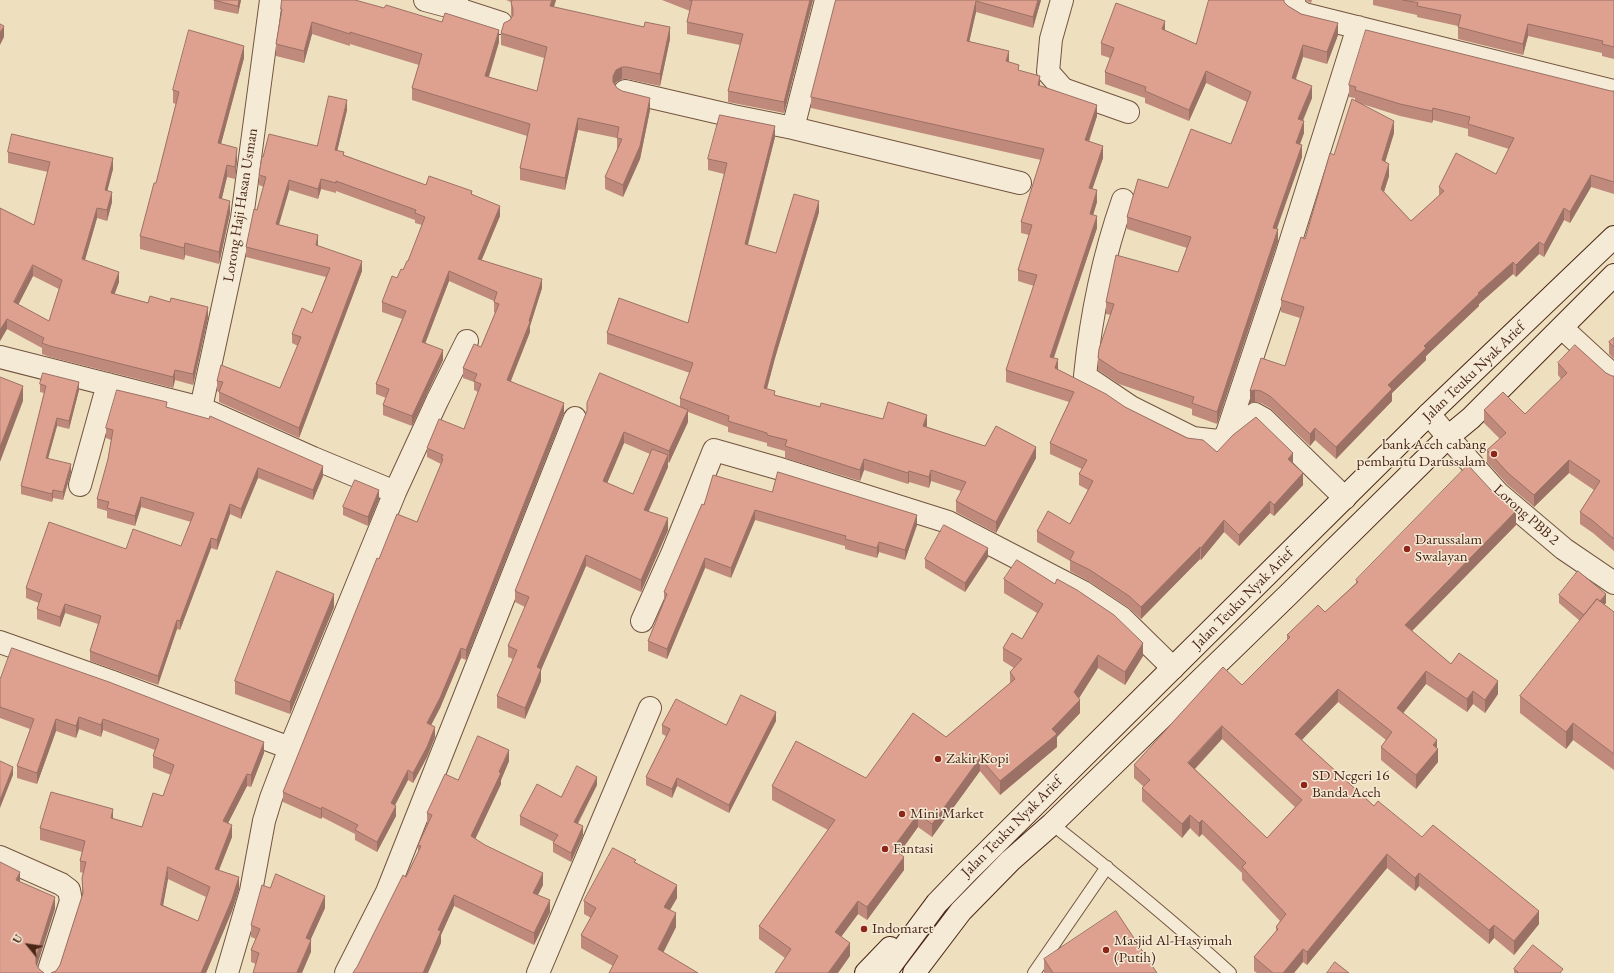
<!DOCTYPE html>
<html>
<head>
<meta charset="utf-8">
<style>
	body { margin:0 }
	#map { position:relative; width:1614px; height:973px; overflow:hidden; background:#eedfbe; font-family:"EB Garamond",serif }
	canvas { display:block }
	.north { position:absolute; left:8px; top:925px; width:40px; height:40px; -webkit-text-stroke:3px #f4ead5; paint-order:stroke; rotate:300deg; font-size:11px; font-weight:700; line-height:16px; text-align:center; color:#4a2616 }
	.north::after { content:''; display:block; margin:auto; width:14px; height:18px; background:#4a2616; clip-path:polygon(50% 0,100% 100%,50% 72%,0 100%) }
</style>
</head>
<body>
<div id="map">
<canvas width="1614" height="973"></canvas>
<div class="north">U</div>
</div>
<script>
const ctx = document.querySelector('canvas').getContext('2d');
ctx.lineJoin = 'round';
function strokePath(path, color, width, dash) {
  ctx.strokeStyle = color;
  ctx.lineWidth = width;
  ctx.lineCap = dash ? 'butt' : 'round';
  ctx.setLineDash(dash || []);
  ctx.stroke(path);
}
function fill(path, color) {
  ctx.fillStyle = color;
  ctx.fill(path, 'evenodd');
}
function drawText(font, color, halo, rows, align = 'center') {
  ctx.font = font + ' "EB Garamond",serif';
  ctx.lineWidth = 3;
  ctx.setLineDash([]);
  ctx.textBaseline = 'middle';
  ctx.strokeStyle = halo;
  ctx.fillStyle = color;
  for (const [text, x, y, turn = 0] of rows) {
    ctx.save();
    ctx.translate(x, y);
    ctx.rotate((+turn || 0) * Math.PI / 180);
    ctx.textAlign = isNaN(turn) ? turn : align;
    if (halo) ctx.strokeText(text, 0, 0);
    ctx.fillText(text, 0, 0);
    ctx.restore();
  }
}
const service = new Path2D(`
	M1052,824C1113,872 1173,921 1230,973
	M1034,973L1107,867`);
const minor = new Path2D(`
	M425,0L455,8
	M457,0L455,8L501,23
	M1062,0L1051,39L1048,72L1063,89L1128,112
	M1294,0L1295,8L1304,14L1614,91
	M625,91L733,116L793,128L826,0
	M793,128L1020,183
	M1123,200C1103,257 1091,316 1085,376L1131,407L1193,438L1218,441L1226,436L1286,256L1358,27
	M1562,328L1614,376
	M0,357L201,408L313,458L395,492L290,748L271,798L264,821L251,891L227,973
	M201,408L242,218L271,0
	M1429,414L1448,437L1499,494L1564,549L1614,583
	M1226,436L1255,414L1264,419L1345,498
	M80,485L108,384
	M395,492L437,401L467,341
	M642,621L672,554L714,450L777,468L948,522L1083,592L1122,618L1173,668
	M0,642L113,682L290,748
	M0,857L61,884L69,890L71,901L48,973
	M346,973L387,892L575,418
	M538,973L650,708`);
const secondary = new Path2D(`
	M866,973L890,948
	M885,973L937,903L966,873L1429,414L1614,237
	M914,973L961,911L1010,861L1052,824L1289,594L1448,437L1471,418L1614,275`);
strokePath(service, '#735440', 14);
strokePath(minor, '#735440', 24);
strokePath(secondary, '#4a2616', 24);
strokePath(service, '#f4ead5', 12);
strokePath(minor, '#f4ead5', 22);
strokePath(secondary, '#f4ead5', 22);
fill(new Path2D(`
	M214,0H241L238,14L214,9Z
	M506,0H556L554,7L670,39L660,86L627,79H622L616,82L615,85L617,88L650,110L640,159L623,197L605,189V177L617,150V138L578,130L565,190L520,180V168L527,136L412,100V88L419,65L350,44V46L312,34L304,63L276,56V44L281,17V9L499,42L489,77L537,91L544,58L501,45V33L512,17L511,15V2Z
	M662,0H813L784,113L728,102V91L740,45L687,34V22L690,11Z
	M836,0H1041L1033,28L976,12L969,41L1009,62L1019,71L1040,86L1097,116L1089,142L1103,158L1092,189L1097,202L1093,215L1097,228L1054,358L1058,370L1125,407L1217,452L1293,464L1303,485L1274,516L1270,513L1239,546L1224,532L1201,560L1200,559L1141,619L1129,608L1090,582L1070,571V561L1037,542V531L1070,524L1088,490L1079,485V474L1082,469L1050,454V443L1069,402L1006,382V370L1034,286L1018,281V270L1029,235L1021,233V222L1041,160L811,108V97Z
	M1306,0H1312L1311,3L1307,1Z
	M1373,0H1614V59L1602,56V53L1528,36L1523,55L1458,39V26L1417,17V15L1373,5Z
	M1284,2L1288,6L1338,35L1327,64L1303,57L1296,79L1312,98L1303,121L1304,133L1300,144L1302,157L1276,229L1278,241L1217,424L1192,415V409L1119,384L1098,370V358L1111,315L1106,314V302L1178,272L1187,248L1127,229V217L1231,144L1247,102L1206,83L1189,121L1145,103V98L1105,84V72L1110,58L1101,55V43L1165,30L1196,44Z
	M244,58L221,144L237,160L235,179L227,177L222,198L230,213L219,264L185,255L184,260L140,249V236L156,183L176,104L173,103V90Z
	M1349,85L1611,91H1614V194L1591,187L1570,223L1564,220L1544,257L1539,254L1516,277L1513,274L1479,304V306L1426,356V360L1392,393V401L1336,459L1315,440L1310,446L1270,408L1261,403L1255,402L1250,403V391L1285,366L1300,318L1281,312V300L1305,239L1334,155L1355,101V98L1349,97ZM1362,104L1400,116L1432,123L1433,120L1468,129V136L1509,149L1496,174L1439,187V196L1411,221L1384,192L1389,176L1385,162L1394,133Z
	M347,110L337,151L344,155L426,185L472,194L500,216L481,261L542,288L530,326V332L511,381L564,413L466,660L461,658L440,708L431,725L435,737L427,757L413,783L408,780L395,805L396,816L377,852L355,840V834L322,817L321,819L283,802V792L379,559L417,522L441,464L427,457V448L464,429L478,392L474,390V382L463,378V368L481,347L495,313L494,312V301L449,281L425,343L443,360L412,426L383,415V405L386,398L376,394V384L402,319L382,312V302L403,270L408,261L422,225L415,223V220L336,191V193L321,189L318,199L289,190L279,225L318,245V246L362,271L299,438L219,402V392L217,391V381L280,388L298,346L292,343V334L312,313L326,277L246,257V247L264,187L259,185V175L263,157L317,146Z
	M775,137L748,245L776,253L819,212L775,358L767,389L775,395L820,407L883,419L927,426V427L985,446L1036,458L996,533L956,512V501L961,491L931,481L929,488L909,482L908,484L864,470L860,481L785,458V451L767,446V443L728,432V427L688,412V422L669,463L668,462V467L649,511L668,530L641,592L586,566L541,670V681L525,719L497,708V696L513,659L508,657V646L525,607L515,602V591L587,411L680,407V398L690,373L607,344V333L688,323L724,174L708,170V159ZM624,443L650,454L633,494L607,483Z
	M8,152L113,169L107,191L112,202L107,221L97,218L85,260L119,282L114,294L208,318L193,385L175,380L173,388L50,357L42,354V348L7,329L0,341V208L34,225L48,172L8,163ZM33,276L59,289L49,321L18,305Z
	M1614,338V359L1609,354V342Z
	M1558,363L1606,373L1612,376H1614V551L1593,533L1580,524V512L1594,490L1569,473L1534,507L1508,485L1487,462V450L1500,439L1484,423V410L1525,414L1561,379L1558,375Z
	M40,384L79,390L69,429L57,426L48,458L71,472L63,500L53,498L52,502L21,494V486L44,393L40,392Z
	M167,407L323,476L313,500L258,478L241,519L230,514L217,550L211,548L180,630L177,629L158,685L90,661V651L98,624L65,613L60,627L37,619V609L39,603L26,598V588L126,549L181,546L191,522L141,507L135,526L107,518V511L97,508V499L108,459L111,440L106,438V428Z
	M772,492L917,525L905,560L879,552L877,558L845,549V546L755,520L731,578L705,568L667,659L648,651V641L664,601V592L704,505Z
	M379,499L368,526L343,515V507Z
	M1516,525L1412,631L1451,664L1498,694L1485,713L1473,704L1467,712L1426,684L1403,713L1437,748L1438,762L1416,789L1381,760V747L1386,740L1338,702L1302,740L1374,806L1422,837L1539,924L1514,955L1494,938L1489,944L1419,886L1415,891L1387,868L1307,965L1303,962L1294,973H1257L1254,971V957L1276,932V927L1280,921L1242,880V873L1202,834L1199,837L1190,828L1182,838L1142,801V788L1144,787L1134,778V765L1242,685L1287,640V635L1325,612L1356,583V580ZM1222,739L1295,807L1267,838L1195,769Z
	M988,557L965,592L925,568V559Z
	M1004,579L1143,656L1125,685L1098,668L1079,698L1080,713L1057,737V747L1000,795L980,771L932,837L918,827L899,853L904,870L867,920L858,914L841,937L850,956L785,958L759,939V926L828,830L772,800V786L866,778L946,737L1010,683V672L1014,668L1003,661V648L1022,639L1037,613L1004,593Z
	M1559,595L1606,603L1604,604L1614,612V770L1573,740L1566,749L1520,713V696L1580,621L1559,603Z
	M334,607L290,714L235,694V681Z
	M0,680L264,753L251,787L247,786L228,823L232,837L219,870L239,889L232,911L206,973H51L56,971L60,965L82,896V878L83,873L80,872V861L82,852L40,840V828L113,819L142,827L163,796L171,775L153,768V756L155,750L103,730L101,737L79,729L76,738L56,731L37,784L17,778V766L30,729L0,718ZM168,879L206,897L198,921L163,905Z
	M776,721L729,813L677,786L672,798L646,785V777L666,736L662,734V725H726Z
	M509,761L501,780V784L475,839L543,885L538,895L550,912L534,945L454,906L441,935V943L406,877L418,852V845L427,825V813L458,780Z
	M597,785L578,824L583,835L571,862L553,852V843L554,842L520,825V816L561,797Z
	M636,863L677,898L670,910L676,927L663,953L613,966L581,948V935L591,918L584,914V901Z
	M325,908L310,940L311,952L256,964L251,962V950L256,939L251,937V925Z
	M1044,959L1157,973H1044Z
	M1514,969L1563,973H1514Z`), '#bf8a7c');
fill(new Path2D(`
	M239,0H241L238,14V6Z
	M552,0H556L550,18V6Z
	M810,0H813L784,113V102Z
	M1038,0H1041L1033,28V17Z
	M976,1V12L967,52V41Z
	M1165,21V33L1162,29Z
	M312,22V34L304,63V51Z
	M1338,23V35L1327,64V52Z
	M1528,24V36L1523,55V44Z
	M4,26V37L0,45V33Z
	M670,27V39L660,86V74Z
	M499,30V42L485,88V76Z
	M1303,45V57L1292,89V78Z
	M244,46V58L218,155V143Z
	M1009,51V63L1006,61Z
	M622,67V79L616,82L613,88V76L616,70Z
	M1206,71V83L1189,121V110Z
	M1040,76V88L1038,85Z
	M1312,86V98L1298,131V119Z
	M650,98V110L640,159L623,197V185Z
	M347,100V110L335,160V150Z
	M1097,105V116L1085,152V140Z
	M1433,108V120L1432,123V111Z
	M578,118V130L565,190V178Z
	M1304,121V133L1296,155V143Z
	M1394,121V133L1382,172V160Z
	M775,126V137L745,255V244Z
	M1302,145V157L1273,240V228Z
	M1103,146V158L1089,199V188Z
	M237,148V160L235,179V167Z
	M113,158V169L105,200V190Z
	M1389,164V176L1381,201V189Z
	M227,165V177L219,210V198Z
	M1591,175V187L1570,223V212Z
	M321,179V189L318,199V189Z
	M289,180V190L276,234V224Z
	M1097,190V202L1090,225V214Z
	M112,192V202L107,221V210Z
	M230,201V213L219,264V252Z
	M819,201V212L775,358L764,399V388L775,347Z
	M500,206V216L478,269V259Z
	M97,208V218L82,270V259Z
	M1564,208V220L1544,257V245Z
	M1097,216V228L1050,368V357Z
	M1278,229V241L1217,424V412Z
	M318,235V245L316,255V245Z
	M1539,242V254L1516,277V265Z
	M185,243V255L184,260V248Z
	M362,261V271L299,438V428Z
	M1513,262V274L1479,304V306L1426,356V360L1392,393V401L1336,459V447L1388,385L1424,346L1478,293Z
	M33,265V276L14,313V302Z
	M449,271V281L422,352V342Z
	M119,272V282L111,304V293Z
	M542,279V288L530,326V332L507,390V380L529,321Z
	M208,307V318L193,385V374Z
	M7,319V329L0,341V330Z
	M443,350V360L412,426V416Z
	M1058,359V371L1055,368Z
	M175,370V380L173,388V377Z
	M79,382V390L69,429V421Z
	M23,386V401L0,462V447Z
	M1255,390V402L1250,403V391Z
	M564,403V413L466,660V650Z
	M688,410V422L669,463V451Z
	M927,415V426L923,437V426Z
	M57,418V426L46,466V458Z
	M1315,428V440L1310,446V434Z
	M624,432V443L603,493V481Z
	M1036,447V458L996,533V522Z
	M1293,453V465L1288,459Z
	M668,455V467L644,521V510Z
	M864,459V470L860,481V470Z
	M1569,460V473L1534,507V495Z
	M71,464V472L63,500V492Z
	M323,466V476L313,500V490Z
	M258,468V478L241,519V509Z
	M931,470V481L929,488V477Z
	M909,471V482L908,484V473Z
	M1303,473V485L1274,516V505Z
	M53,490V498L52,502V494Z
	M379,490V499L368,526V517Z
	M141,497V507L135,526V516Z
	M1270,501V513L1239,546V535Z
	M230,504V514L217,550V540Z
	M755,510V520L731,578V568Z
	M1516,511V525L1405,638V625Z
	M917,515V525L905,560V550Z
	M668,518V530L641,592V580Z
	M1224,520V532L1201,560V548Z
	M211,538V548L180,630V621Z
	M879,542V552L877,558V548Z
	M1200,547V559L1141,619V607Z
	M988,548V557L965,592V583Z
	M586,555V566L541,670V681L525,719V708L537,667Z
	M705,558V568L667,659V649Z
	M334,594V607L290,714V702Z
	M1606,594V603L1586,626V617Z
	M65,604V613L60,627V617Z
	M177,620V629L158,685V676Z
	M1143,643V656L1125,685V672Z
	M461,648V658L440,708L427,733V723Z
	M1098,655V668L1074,706V692Z
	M1426,671V684L1397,721V708Z
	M1498,681V694L1485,713V700Z
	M1338,689V702L1295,747V734Z
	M1473,691V704L1467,712V699Z
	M1080,700V713L1057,737V747L1000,795V781Z
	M776,712V721L729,813V805Z
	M79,717V729L76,738V726Z
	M56,719V731L37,784V773Z
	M103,719V730L101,737V725Z
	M1573,723V740L1566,749V732Z
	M1222,726V739L1188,776V763Z
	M435,727V737L427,757L413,783V773Z
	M1437,740V750L1438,749V762L1416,789V775L1433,745Z
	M264,742V753L251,787V775Z
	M509,750V761L501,780V784L471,848V836Z
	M980,758V771L932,837V824Z
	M13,767V775L0,808V800Z
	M408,770V780L391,813V803Z
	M247,774V786L223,833V821Z
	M597,777V785L574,830V822Z
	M677,778V786L672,798V789Z
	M396,806V816L377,852V842Z
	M322,807V817L321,819V809Z
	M113,809V821L111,818Z
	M918,814V827L893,862V848Z
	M1190,815V828L1182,838V824Z
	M1202,820V834L1199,837V823Z
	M232,825V837L215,880V869Z
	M583,826V835L571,862V853Z
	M1387,854V868L1307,965V952Z
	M904,857V870L867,920V907Z
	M168,867V879L161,916V905Z
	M20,872V883L16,880Z
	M543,873V885L533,904V893Z
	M1419,873V886L1415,891V878Z
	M239,877V889L232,911L206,973H201Z
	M677,885V898L664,920V907Z
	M454,895V906L441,935V943L428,973H423L438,930Z
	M325,896V908L306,950V938Z
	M55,897V909L36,969V973V957Z
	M550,900V912L534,945V933Z
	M858,901V914L835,945V932Z
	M1539,911V924L1514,955V941Z
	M676,913V927L658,963V949Z
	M1494,925V938L1489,944V930Z
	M311,940V952L302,973L297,972Z
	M850,943V956L838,973H828Z
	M1303,949V962L1294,973H1283Z`), '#9b7165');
const building = new Path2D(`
	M214,0H239L238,6Z
	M282,0H355L384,8L386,5L442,22L445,13L499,30L485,76L537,91L547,47L501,33L504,23L510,20L513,15V9L511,3L512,0H552L550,6L644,27L645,22L670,27L660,74L627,67H622L616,70L613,76V82L617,88L622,91L650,98L640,146L623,185L605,177L622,139L617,138L619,127L578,118L565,178L520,168L530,124L412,88L422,54L350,32V34L312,22L304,51L276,44L282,9H281Z
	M690,0H810L784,102L728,91L743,34L687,22L692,1Z
	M836,0H1038L1033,17L976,1L967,41L1009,51L1006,61L1019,65L1018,70L1040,76L1038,85L1097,105L1085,140L1103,146L1089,188L1097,190L1090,214L1097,216L1050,357L1058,359L1055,368L1106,394L1125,407L1187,438L1203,440L1217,452L1233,435L1256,417L1293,453L1288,459L1303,473L1274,505L1270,501L1239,535L1224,520L1201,548L1200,547L1141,607L1129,596L1090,570L1070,560L1074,552L1037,531L1048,511L1070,524L1093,481L1079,474L1087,460L1050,443L1074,392L1006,370L1037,275L1018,270L1032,225L1021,222L1044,149L811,97Z
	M1209,0H1284V2L1288,6L1301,14L1338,23L1327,52L1303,45L1292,78L1312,86L1298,119L1304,121L1296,143L1302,145L1273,228L1278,229L1217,412L1192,403L1194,397L1119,372L1098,358L1099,349L1114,304L1106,302L1116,255L1178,272L1191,237L1127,217L1138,179L1168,188L1191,129L1231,144L1251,92L1206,71L1189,110L1145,91L1146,87L1105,72L1114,48L1101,43L1116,3L1165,21L1162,29L1196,44Z
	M1403,0H1614V47L1602,44L1603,41L1528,24L1523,44L1458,27L1461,15L1417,6L1418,3Z
	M0,24L4,26L0,33Z
	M189,30L244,46L218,143L237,148L235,167L227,165L219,198L230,201L219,252L185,243L184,248L140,236L154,183H156L179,92L173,90Z
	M1366,30L1611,91H1614V182L1591,175L1570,212L1564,208L1544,245L1539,242L1516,265L1513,262L1478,293L1479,294L1424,346L1426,348L1388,385L1392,389L1336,447L1315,428L1310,434L1270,396L1261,391L1255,390L1250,391L1261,358L1285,366L1304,307L1281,300L1301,237L1305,239L1330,153L1334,155L1352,99L1394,121L1382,160L1389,164L1381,189L1411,221L1444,191L1439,187L1456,153L1496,174L1514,138L1468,124L1470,117L1433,108L1432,111L1400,104L1355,90L1356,87L1349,85Z
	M329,96L347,100L335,150L344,152L343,155L426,185L429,176L472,191L471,194L500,206L478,259L542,279L529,321L530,322L507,380L564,403L466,650L461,648L440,698L427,723L435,727L427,747L413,773L408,770L391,803L396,806L377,842L355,830L358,825L322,807L321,809L283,792L377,558L379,559L397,514L417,522L443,459L441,458L443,455L427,448L439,419L464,429L481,384L474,381L477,374L463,368L474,344L481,347L499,304L494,302L497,292L449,271L422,342L443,350L412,416L383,405L389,389L376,384L406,311L382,302L392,276L397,278L401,269L403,270L407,261H408L425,217L415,213L416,210L336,181V183L321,179L318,189L289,180L276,224L318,235L316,245L362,261L299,428L219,392L223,382L217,381L221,365L280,388L301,337L292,334L302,308L312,313L330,268L246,247L254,209L257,210L266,177L259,175L262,156L263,157L269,134L317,146Z
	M720,115L775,126L745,244L776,253L794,194L819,201L775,347L764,388L775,391L774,395L820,407L821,403L883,419L888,402L927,415L923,426L985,446L996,426L1036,447L996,522L956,501L966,482L931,470L929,477L909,471L908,473L864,459L860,470L785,446L787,440L767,435V433L728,421L729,416L680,398L693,363L607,333L619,298L688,323L727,163L708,159Z
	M12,134L113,158L105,190L112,192L107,210L97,208L82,259L119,272L111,293L148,303L150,296L170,302L171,298L208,307L193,374L175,370L173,377L50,346L42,343L44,338L7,319L0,330V208L34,225L50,162L8,152ZM33,265L62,280L49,321L14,302Z
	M1614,338V347L1609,342Z
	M1575,345L1606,373L1612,376H1614V539L1593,521L1580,512L1600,481L1569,460L1534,495L1508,473L1487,450L1506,433L1484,410L1503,392L1525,414L1567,373L1558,363Z
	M43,373L79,382L69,421L57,418L46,458L71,464L63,492L53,490L52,494L21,486L46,386L40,384Z
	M600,373L688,410L669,451L624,432L603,481L633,494L652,449L668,455L644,510L668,518L641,580L586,555L537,667L541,669L525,708L497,696L517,650L508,646L529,597L515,591L587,411V403Z
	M0,377L23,386L0,447Z
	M117,390L167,402L166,407L209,419L210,416L323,466L313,490L258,468L241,509L230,504L217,540L211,538L180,621L177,620L158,676L90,651L101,616L65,604L60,617L37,609L42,594L26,588L49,522L126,549L133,529L181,546L194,513L141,497L135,516L107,508L109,502L97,499L108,459L113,430L106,428Z
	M1468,465L1491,490L1516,511L1405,625L1451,664L1459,653L1498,681L1485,700L1473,691L1467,699L1426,671L1397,708L1437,740L1433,745L1438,749L1416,775L1381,747L1392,732L1338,689L1295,734L1374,806L1378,801L1422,837L1433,825L1539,911L1514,941L1494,925L1489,930L1419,873L1415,878L1387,854L1307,952L1303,949L1283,973H1273L1254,957L1278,929L1276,927L1286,914L1242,867L1246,863L1202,820L1199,823L1190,815L1182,824L1142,788L1150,780L1134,765L1223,667L1242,685L1290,637L1287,635L1318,605L1325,612L1358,582L1356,580ZM1222,726L1302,800L1267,838L1188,763Z
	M778,472L917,515L905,550L879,542L877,548L845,539L846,536L755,510L731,568L705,558L667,649L648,641L667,594L664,592L702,504L704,505L713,475L772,492Z
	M355,480L379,490L368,517L343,507Z
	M944,525L988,548L965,583L925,559Z
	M1017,560L1055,584L1057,579L1077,590L1114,615L1143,643L1125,672L1098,655L1074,692L1080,700L1052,729L1057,734L1000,781L980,758L932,824L918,814L893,848L904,857L867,907L858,901L835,932L850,943L828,973H775L791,949L759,926L835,820L772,786L796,741L866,778L913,713L946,737L1015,679L1010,672L1022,659L1003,648L1012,633L1022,639L1043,604L1004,579Z
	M277,571L334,594L290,702L235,681Z
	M1578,571L1606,594L1600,601L1597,599L1584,615L1559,595Z
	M1597,599L1614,612V754L1573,723L1566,732L1520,696Z
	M12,648L109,682L264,742L251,775L247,774L223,821L232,825L215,869L239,877L232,899L201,973H51L56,971L60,965L83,893L82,878L86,862L80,861L85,841L40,828L51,792L113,809L111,818L142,827L153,793L163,796L174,765L153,756L159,739L103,719L101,725L79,717L76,726L56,719L37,773L17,766L34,719L0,707V680ZM168,867L210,887L198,921L161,905Z
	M741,695L776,712L729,805L677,778L672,789L646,777L670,729L662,725L676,699L726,725Z
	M478,736L509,750L499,772L501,773L471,836L485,845L543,873L533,893L550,900L534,933L454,895L438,930L441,931L423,973H353L354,971L357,967L403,875L406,877L421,846L418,845L432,815L427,813L445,774L458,780Z
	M0,761L13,767L0,800Z
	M577,766L597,777L574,822L583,826L571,853L553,843L558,835L520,816L537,784L561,797Z
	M613,848L636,860L634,862L677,885L664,907L676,913L658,949L698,973H609L618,956L581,935L596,908L584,901Z
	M0,862L20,872L16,880L55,897L36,957V964L39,969L44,973H0Z
	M276,874L325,896L306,938L311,940L297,972L301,973H253L259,953L251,950L260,929L251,925L262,885L270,888Z
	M1116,911L1157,973H1053L1044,959Z
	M1533,945L1563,969L1560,973H1517L1518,972L1514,969Z
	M1335,962L1349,973H1327Z`);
fill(building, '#dea190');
strokePath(building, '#9b7165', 1);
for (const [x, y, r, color] of [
	[1494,454,4,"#8f2418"],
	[1407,549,4,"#8f2418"],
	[938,759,4,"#8f2418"],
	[1304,785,4,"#8f2418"],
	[902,814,4,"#8f2418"],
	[885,849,4,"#8f2418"],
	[864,929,4,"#8f2418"],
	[1106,950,4,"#8f2418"]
]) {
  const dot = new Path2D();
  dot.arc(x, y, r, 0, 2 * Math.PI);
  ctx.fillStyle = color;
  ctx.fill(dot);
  strokePath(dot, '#f4ead5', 1.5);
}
drawText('15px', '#4a2616', '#f4ead5', [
	["Lorong Haji Hasan Usman",241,205,-81],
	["Jalan Teuku Nyak Arief",1474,372,-44],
	["Lorong PBB 2",1526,515,42],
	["Jalan Teuku Nyak Arief",1243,599,-45],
	["Jalan Teuku Nyak Arief",1012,827,-45]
]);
drawText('15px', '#4a2616', '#f4ead5', [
	["bank Aceh cabang",1486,445,"right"],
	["pembantu Darussalam",1486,462,"right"],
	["Darussalam",1415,540],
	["Swalayan",1415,557],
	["Zakir Kopi",946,759],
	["SD Negeri 16",1312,776],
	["Banda Aceh",1312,793],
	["Mini Market",910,814],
	["Fantasi",893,849],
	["Indomaret",872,929],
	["Masjid Al-Hasyimah",1114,941],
	["(Putih)",1114,958]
], 'left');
</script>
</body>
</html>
